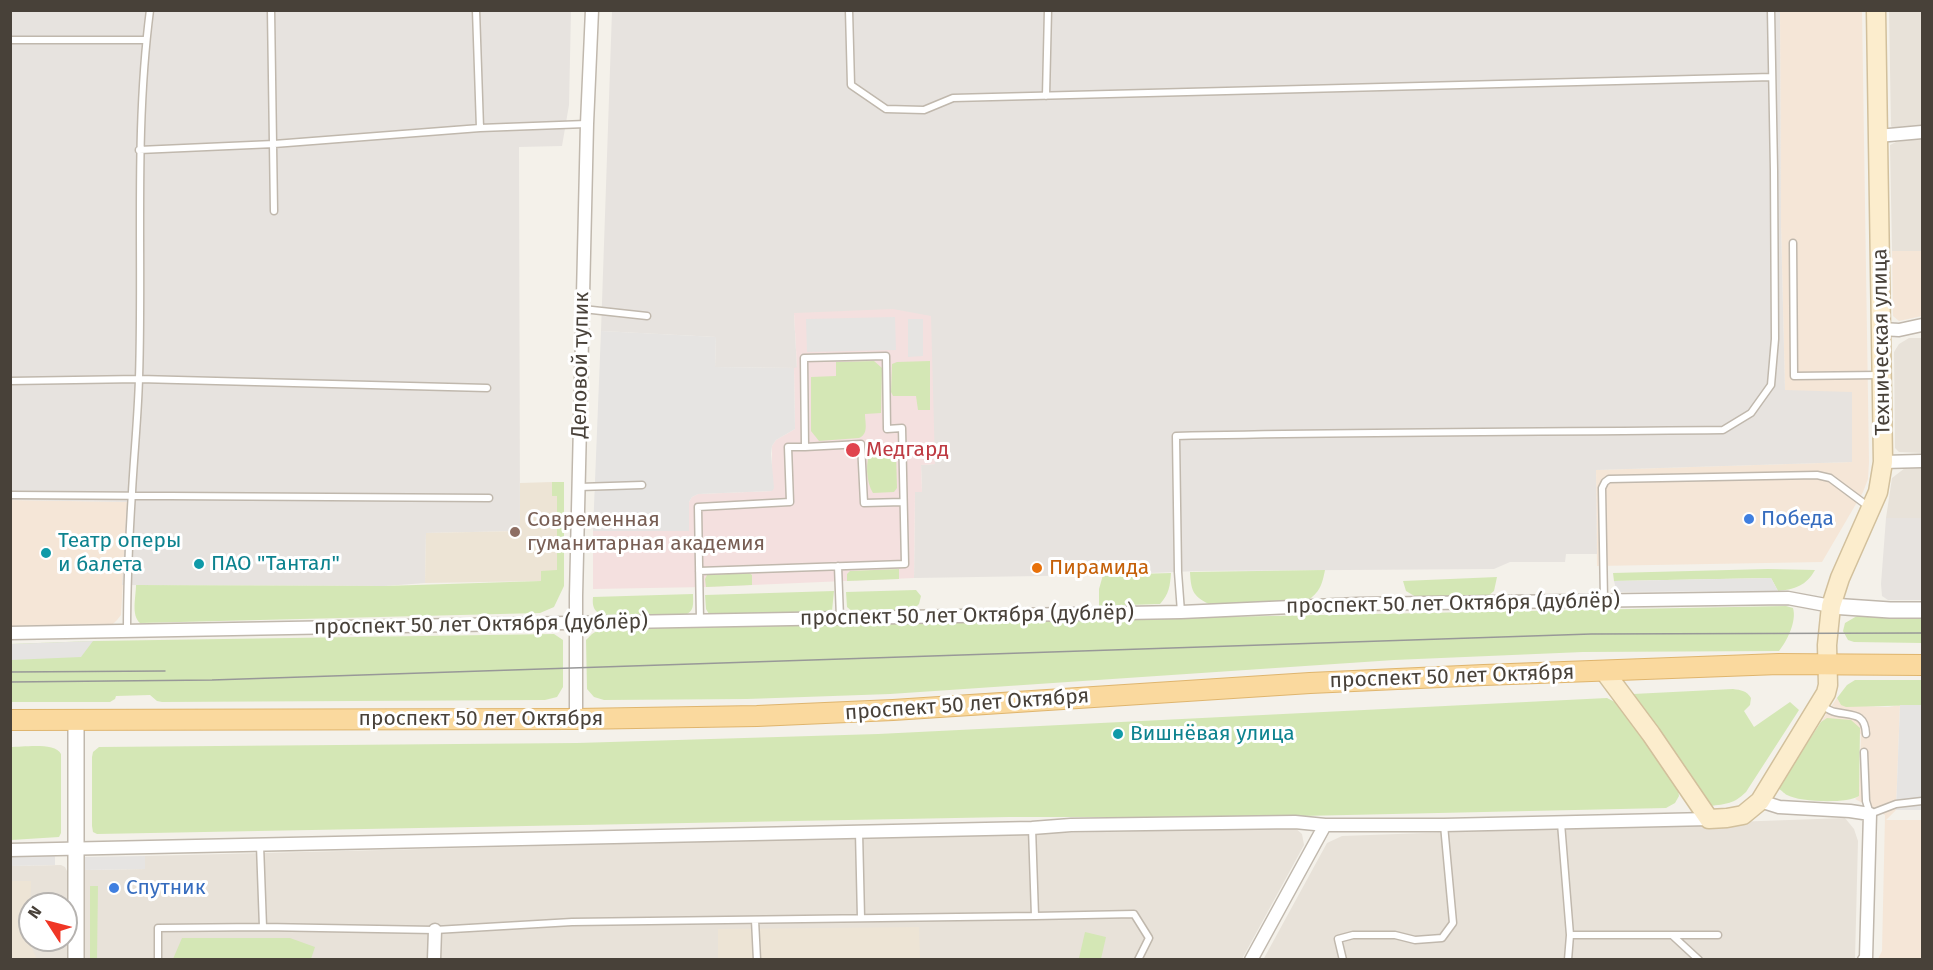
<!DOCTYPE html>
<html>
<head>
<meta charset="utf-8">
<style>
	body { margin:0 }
	#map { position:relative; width:1933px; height:970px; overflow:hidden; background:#f4f1ea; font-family:"Fira Sans",sans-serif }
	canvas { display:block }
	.frame { position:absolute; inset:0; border:12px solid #484139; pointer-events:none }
	.north { position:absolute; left:18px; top:892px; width:60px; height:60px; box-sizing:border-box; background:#fff; border:2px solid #b6b3b0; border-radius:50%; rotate:306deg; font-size:16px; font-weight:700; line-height:24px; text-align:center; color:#484139 }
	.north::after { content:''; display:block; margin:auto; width:21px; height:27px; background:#f03625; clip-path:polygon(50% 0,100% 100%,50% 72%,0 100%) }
</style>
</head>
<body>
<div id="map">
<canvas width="1933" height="970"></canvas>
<div class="frame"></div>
<div class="north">N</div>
</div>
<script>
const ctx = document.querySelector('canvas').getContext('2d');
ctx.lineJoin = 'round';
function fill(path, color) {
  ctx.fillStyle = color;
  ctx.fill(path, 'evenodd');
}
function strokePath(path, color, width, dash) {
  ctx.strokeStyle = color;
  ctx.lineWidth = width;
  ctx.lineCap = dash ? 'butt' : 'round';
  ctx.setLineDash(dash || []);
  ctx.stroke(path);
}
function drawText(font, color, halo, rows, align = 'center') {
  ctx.font = font + ' "Fira Sans",sans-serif';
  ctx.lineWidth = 6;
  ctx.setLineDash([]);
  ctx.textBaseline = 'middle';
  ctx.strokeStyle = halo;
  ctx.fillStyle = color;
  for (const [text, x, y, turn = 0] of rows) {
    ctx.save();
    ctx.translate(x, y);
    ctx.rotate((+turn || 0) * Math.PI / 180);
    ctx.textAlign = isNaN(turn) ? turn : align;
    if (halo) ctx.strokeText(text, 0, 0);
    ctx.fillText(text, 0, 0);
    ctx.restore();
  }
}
fill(new Path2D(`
	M1889,11H1922V129L1895,131L1891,126Z
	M1922,138V251H1892L1890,145L1896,142Z
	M1909,338H1922V453L1899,452L1895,448L1894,352L1899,344Z
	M1922,467V518H1886L1892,478L1905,468Z
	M1845,818L1854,829L1858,841L1855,959L1263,960L1327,843L1342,836Z
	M1294,827L1302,834L1304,845L1242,959L83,960L84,870L145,869V856Z
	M61,865L65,867L68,873L67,959H11L10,866ZM30,904H66V940H30Z`), '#e8e2d9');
fill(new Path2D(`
	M1780,11H1862L1869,462L1868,479L1863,492L1822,562L1597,566L1596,470L1852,462L1785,391L1781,226Z
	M1892,251H1922V316L1899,321L1893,316Z
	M11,500L128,502L121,615L117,620L113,624L11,626Z
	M1837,698L1841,705L1888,707L1900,705L1896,810L1886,820H1922V959H1878L1882,951L1885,815L1855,799L1859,796L1861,734L1821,722Z`), '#f5e6d7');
fill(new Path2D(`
	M10,11H571L569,105L562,146L519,147L520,531L426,533L425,583L385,586L122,585L127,502L11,500V512Z
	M612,11H1780L1781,226L1785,390L1852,392V462L1596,470L1597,554H1566L1565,562H1510L1494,569L1198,571L1103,575L914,578L915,492L922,491L921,465L935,464L794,314L797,368H794L715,367L716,337L601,331Z
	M1886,518H1922V600H1888L1882,596L1881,584Z`), '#e7e3df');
fill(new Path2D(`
	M552,482V495L557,496V571L541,581L425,583L426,533L520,531V483Z
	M10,881H31L30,940H32V948L37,959H11Z
	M919,927L920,959H718V929Z`), '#ede4d5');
fill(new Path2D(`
	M893,309L931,316L935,464L921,465L922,492H915L914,578L706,587L593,589V531H688L689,502L692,497L698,494L772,491V446L776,440L795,429L794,368L797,367L794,313Z`), '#f4e0df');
fill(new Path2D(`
	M874,361L882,368L881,413L865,414C865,423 869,434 859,438L819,441L811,431V377L836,376V362Z
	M930,361V410H918L916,396H893L891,392L892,364L897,362Z
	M891,449L896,454L897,488L894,492L873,493C866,482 865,461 871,450Z
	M552,482H564V586L554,607L540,613L140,623C131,615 136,597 136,585L385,586L541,581V571L557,570V496H552Z
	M899,569V579L847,581V574L850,571Z
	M1768,569L1815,570C1806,586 1795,589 1778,591L1771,578L1614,581L1613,573Z
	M1325,570C1322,585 1320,592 1307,601L1209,604C1192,596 1191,589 1190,572Z
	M749,573L752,575V585L706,587L705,579L707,575Z
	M1171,573C1170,586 1169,594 1160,604L1099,606V589L1103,575Z
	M1497,577L1494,591L1488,596L1416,597L1406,591L1403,581Z
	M916,590L921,596L919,604L912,611L853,612L847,607L846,592Z
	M834,591L832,611L828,613L709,614L706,609L705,595Z
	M693,594C693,603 695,611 685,615L603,616C594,611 592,607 593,597Z
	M1786,606L1793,608C1797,621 1787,641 1779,651L1583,652L1394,660L890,694L747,699L604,700L594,697L587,689L586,640L592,634L600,629Z
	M1857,616H1922V643L1854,642L1848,640L1843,631L1845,623Z
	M554,634L563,640V687L557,697L545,700L162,702L157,701L150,695L116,696L115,699L110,702H11L10,644L93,641Z
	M1855,680H1922V705L1846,707L1841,705L1837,698L1847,685Z
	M1733,689C1741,690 1747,691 1751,698L1750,705L1744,711L1754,727L1790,702L1799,710L1746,792C1734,804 1726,804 1710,806L1633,694Z
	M1607,698L1621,705L1678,789L1679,796L1675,803L1666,808L1256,817H1009L97,834L93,832L92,826V757L93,752L99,747L577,743L878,734Z
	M1827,718L1851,720L1860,728L1859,796C1847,804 1799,802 1787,795C1786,795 1781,790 1779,789L1780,784L1821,722Z
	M10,747C24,747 55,742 61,754V833L59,837L11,840Z
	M90,886H98L97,959H90Z
	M1085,932L1106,937L1101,959L1079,958Z
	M182,938H290L315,947L311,959H173Z`), '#d4e7b5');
fill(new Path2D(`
	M895,317L896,350L807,352L806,319Z
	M908,319H923V356L908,357Z
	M601,331L716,337L715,367L794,368L795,429L776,440L772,446L771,454L774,488L772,491L698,494L692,497L689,502V531H593Z
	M1771,578L1778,591L1617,592L1614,581Z
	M93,641L81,657L11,660V644Z
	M1900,705H1922V810H1896Z
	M55,854V865L11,866L10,855Z
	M145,856V869L84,870V857Z`), '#e6e4e2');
const service = new Path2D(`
	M271,10L274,211
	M476,10L480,128
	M849,10L851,85L886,109L924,110L953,98L1772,77
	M10,40H146
	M1046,96L1048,10
	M139,150L274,144L480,128L586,124
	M1793,243L1794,376L1879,375
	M583,309L647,316
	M10,381L139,379L487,388
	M805,447L861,444L864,503L903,502
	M579,487L642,485
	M10,495L489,498
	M838,566L840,618
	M699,571L905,564L902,428L887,429L886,356L804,358L805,447H788L790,502L698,507L700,621
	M1604,600L1602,488L1605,482L1609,479L1817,475L1830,478L1869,507
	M1181,612L1178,572L1176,436C1358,432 1541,432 1723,430L1751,413L1771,385L1775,339L1774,170L1771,10
	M127,633C127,586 129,539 132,492C134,454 138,416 139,378C143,256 134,133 150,10
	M1821,705C1826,708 1830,711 1835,712C1852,716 1865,712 1866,734
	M1864,752L1866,801L1870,814L1896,804L1922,801
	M1561,823L1570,935L1568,960
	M1032,828L1035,916L1134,914L1149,938L1138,960
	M859,832L861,918
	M260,845L263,927L435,930L572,922L1035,916
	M755,920L757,960
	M1570,935H1718
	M1673,936L1699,960
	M158,960V928L263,927
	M1343,960L1338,939L1353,935H1395L1415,940L1442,938L1453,923L1444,825`);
const minor = new Path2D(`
	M1878,136L1922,132
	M1881,329L1899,330L1922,325
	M1883,462L1922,461
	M10,633L1181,612L1358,604L1788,598L1831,606
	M576,719V596L587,124L592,10
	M1760,801L1779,807L1850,811L1870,814L1866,958L1864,960
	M10,850L1032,828L1071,825L1295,822L1325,825H1444L1709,819
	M434,960L435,930
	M1251,960L1325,825`);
const tertiary = new Path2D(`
	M1831,606L1890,610H1922
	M76,960V720`);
const secondary = new Path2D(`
	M1604,671L1651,734L1709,819L1727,818L1743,815L1760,801L1826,693L1828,685L1827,645L1831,606L1840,578L1878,492L1883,462L1876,10`);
const primary = new Path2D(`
	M10,720L576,719L757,716L893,710L1310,683L1484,675L1779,664L1922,665`);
strokePath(service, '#c0b8ad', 9);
strokePath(minor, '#c0b8ad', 15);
strokePath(tertiary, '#c0b8ad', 18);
strokePath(secondary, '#d2c09c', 21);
strokePath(primary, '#dfb56e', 22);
strokePath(service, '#fff', 6);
strokePath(minor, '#fff', 12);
strokePath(tertiary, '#fff', 15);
strokePath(secondary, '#fcedcd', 18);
strokePath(primary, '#fad99e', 20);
strokePath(new Path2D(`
	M10,672L165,671
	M10,682L212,680L1591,634L1922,633`), '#989898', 1.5);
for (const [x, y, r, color] of [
	[853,450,8,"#e0444e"],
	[1749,519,6,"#3f7fe0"],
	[515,532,6,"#8d6e63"],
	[46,553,6,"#0f9aa8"],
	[199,564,6,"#0f9aa8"],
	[1037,568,6,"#e8710a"],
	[1118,734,6,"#0f9aa8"],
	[114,888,6,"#3f7fe0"]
]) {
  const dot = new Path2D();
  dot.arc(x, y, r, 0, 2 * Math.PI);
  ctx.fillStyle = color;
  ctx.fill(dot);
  strokePath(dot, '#fff', 2);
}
drawText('21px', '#484139', '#fff', [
	["Техническая улица",1882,342,-91],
	["Деловой тупик",581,365,-89],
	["проспект 50 лет Октября (дублёр)",1453,604,-1],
	["проспект 50 лет Октября (дублёр)",967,616,-1],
	["проспект 50 лет Октября (дублёр)",481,625,-1],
	["проспект 50 лет Октября",1452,677,-2],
	["проспект 50 лет Октября",967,705,-4],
	["проспект 50 лет Октября",481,719]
]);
drawText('21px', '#be3a42', '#fff', [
	["Медгард",866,450]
], 'left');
drawText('21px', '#366cbe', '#fff', [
	["Победа",1761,519],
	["Спутник",126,888]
], 'left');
drawText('21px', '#785e54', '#fff', [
	["Современная",527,520],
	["гуманитарная академия",527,544]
], 'left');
drawText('21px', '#0d838f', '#fff', [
	["Театр оперы",58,541],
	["и балета",58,565],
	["ПАО \"Тантал\"",211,564],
	["Вишнёвая улица",1130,734]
], 'left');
drawText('21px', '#c56008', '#fff', [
	["Пирамида",1049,568]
], 'left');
</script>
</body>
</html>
